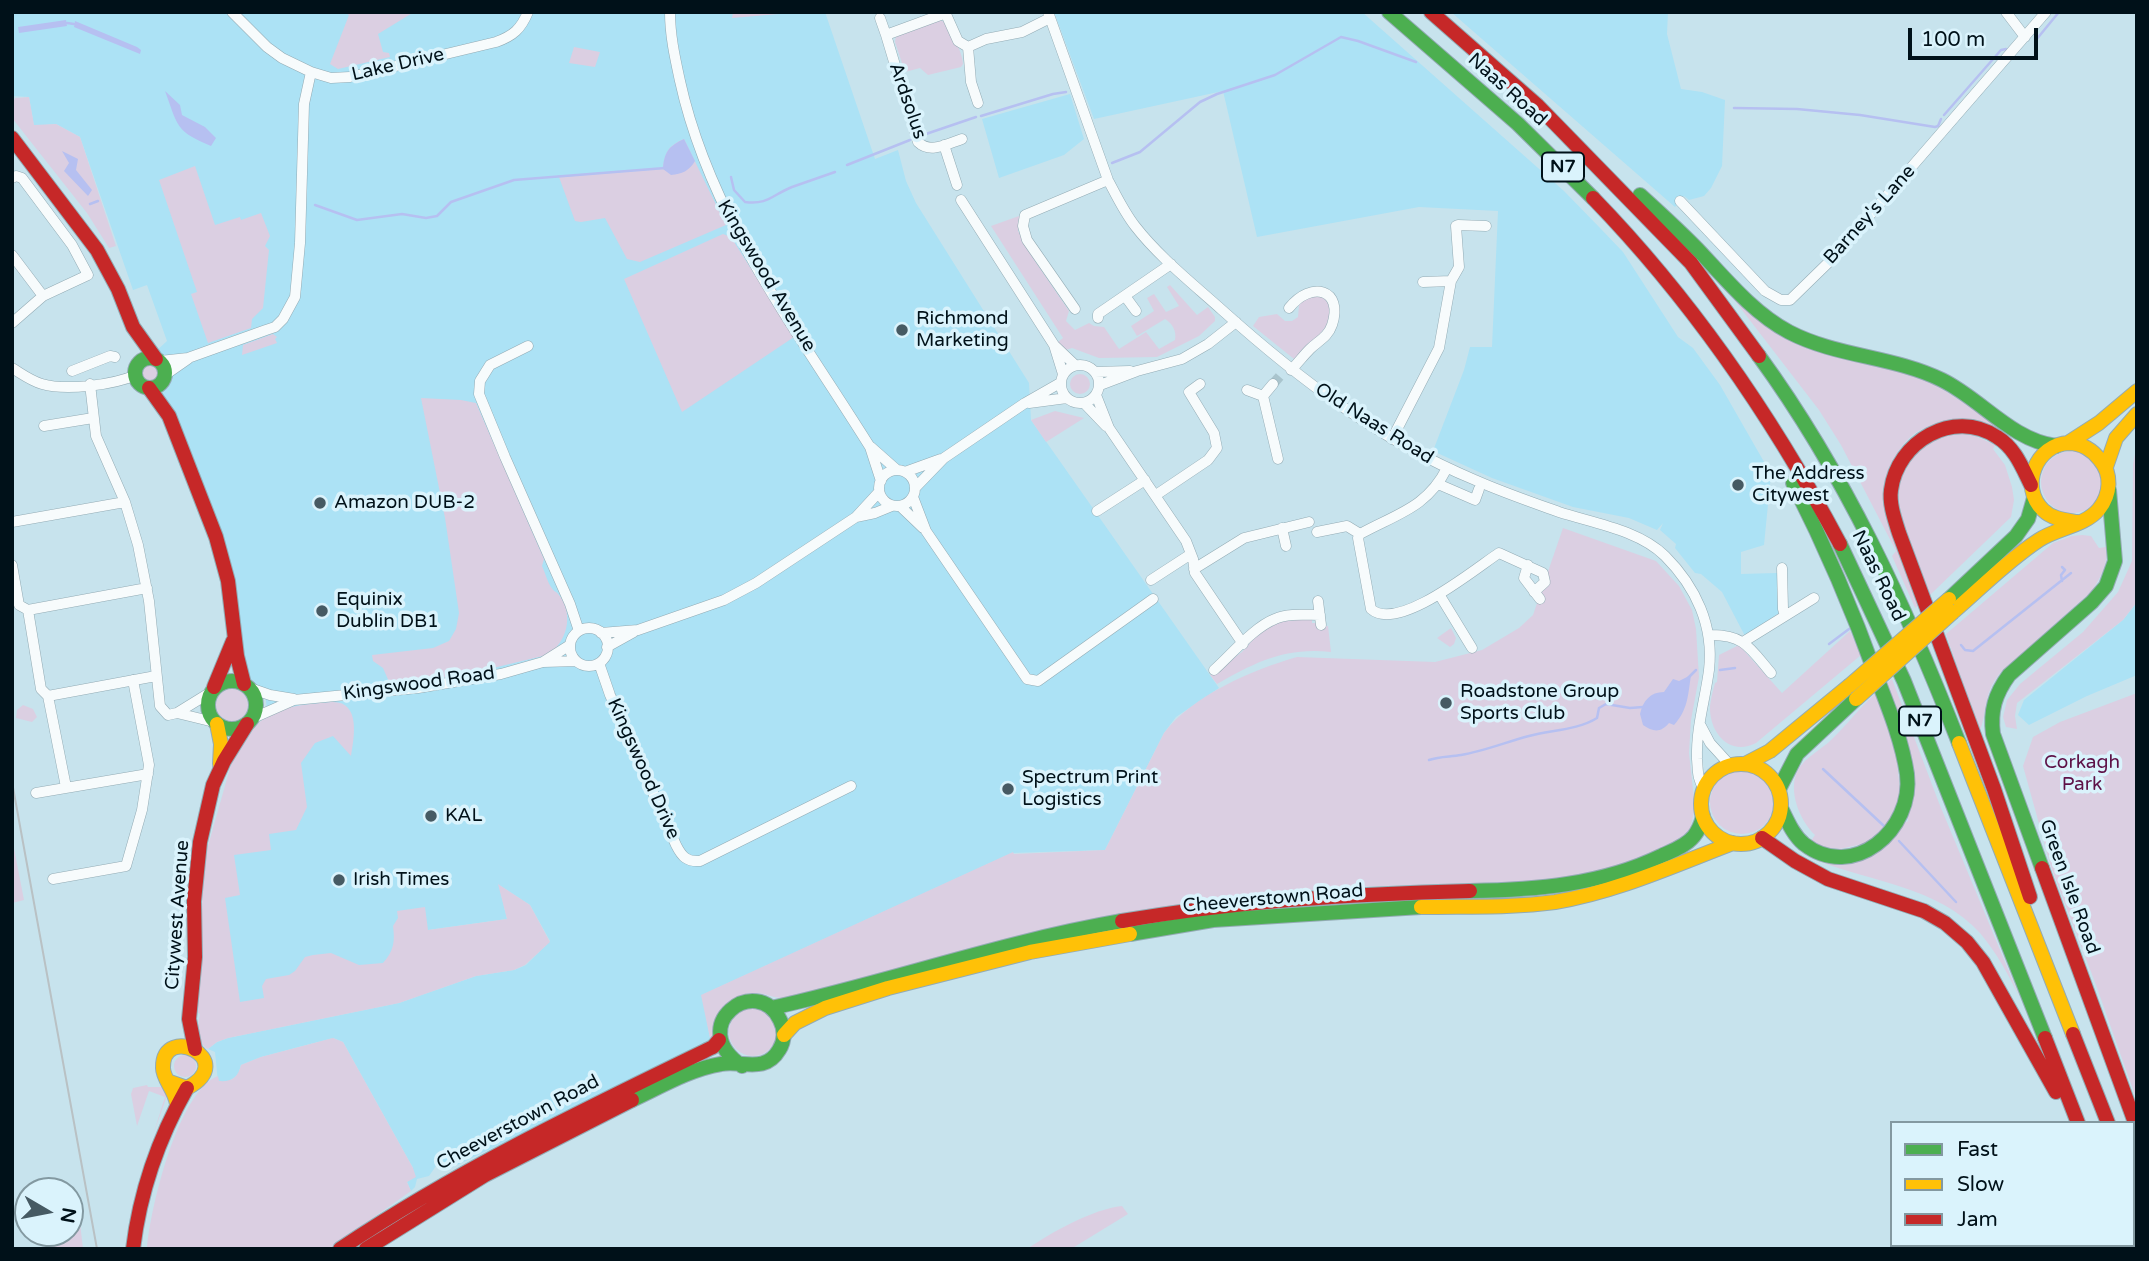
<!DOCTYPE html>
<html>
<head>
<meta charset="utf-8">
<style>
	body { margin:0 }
	#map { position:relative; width:2149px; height:1261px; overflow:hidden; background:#c7e3ed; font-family:"Varela Round",sans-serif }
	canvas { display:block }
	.frame { position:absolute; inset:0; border:14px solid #001119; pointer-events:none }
	.legend { position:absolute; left:1890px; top:1121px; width:245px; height:126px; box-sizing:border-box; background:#daf3fc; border:2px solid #8399a1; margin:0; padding:9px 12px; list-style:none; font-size:21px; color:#001119 }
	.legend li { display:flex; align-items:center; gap:14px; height:35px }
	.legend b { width:35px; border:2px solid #8399a1 }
	.north { position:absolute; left:14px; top:1177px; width:70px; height:70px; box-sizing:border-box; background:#daf3fc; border:2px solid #8399a1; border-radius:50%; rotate:100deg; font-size:19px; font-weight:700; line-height:28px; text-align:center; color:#001119 }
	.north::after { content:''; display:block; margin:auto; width:24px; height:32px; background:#465a63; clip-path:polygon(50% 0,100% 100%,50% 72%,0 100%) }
	.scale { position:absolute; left:1908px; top:28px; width:130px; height:32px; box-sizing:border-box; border:4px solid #001119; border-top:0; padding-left:9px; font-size:21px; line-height:24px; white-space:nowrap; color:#001119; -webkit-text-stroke:5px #daf3fc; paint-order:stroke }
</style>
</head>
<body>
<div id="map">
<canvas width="2149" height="1261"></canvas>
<div class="frame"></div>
<ul class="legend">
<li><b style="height:9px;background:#4caf50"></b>Fast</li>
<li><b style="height:9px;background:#ffc107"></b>Slow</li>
<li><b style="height:9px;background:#c62828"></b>Jam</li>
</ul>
<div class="north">N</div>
<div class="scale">100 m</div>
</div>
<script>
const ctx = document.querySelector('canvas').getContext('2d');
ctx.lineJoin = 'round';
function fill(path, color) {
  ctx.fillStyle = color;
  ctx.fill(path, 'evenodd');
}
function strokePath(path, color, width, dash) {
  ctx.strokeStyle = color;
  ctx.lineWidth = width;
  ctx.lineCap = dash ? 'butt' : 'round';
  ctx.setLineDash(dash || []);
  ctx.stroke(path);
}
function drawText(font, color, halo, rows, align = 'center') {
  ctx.font = font + ' "Varela Round",sans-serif';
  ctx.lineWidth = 7;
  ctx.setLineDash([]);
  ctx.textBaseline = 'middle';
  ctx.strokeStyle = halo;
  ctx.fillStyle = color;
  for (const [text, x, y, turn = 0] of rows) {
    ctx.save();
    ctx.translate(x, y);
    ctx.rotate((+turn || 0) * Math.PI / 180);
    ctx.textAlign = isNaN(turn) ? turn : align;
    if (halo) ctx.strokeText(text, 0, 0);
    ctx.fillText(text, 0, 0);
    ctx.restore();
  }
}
fill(new Path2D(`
	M12,12H825L875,159L898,150L906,181L916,203L1029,383L1031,420L1219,688L1176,717L1164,733L1105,850L1012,853L702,995L711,1043L451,1168L436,1166L429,1176L417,1179L415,1187L411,1191L407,1182L413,1168L343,1042L333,1038L261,1057L241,1065L238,1075L228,1082H218L215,1052L208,1049L217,1042L228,1038L399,1003L476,976L514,970L526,965L550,941L530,905L499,885L507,919L428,930L404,945L395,960L271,998L196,1010L216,849L268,724L265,689L254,685L241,670L223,583L198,505L140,366L167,341L147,285L133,290L80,137L56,124L34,126L29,97L12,96Z
	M1054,12H1362L1564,191L1601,229L1623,252L1678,337L1693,348L1720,385L1771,474L1764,545L1741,552V574L1777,573L1779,613L1745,636L1722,592L1701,574L1695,573L1675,548L1676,544L1660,530L1663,523L1657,530L1629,518L1573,507L1492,478L1433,451L1464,370L1470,347H1492L1498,211L1419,207L1257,237L1223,91L1094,119Z
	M1451,12H1668L1667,34L1681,89L1702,92L1725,100L1722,166L1711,188L1704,196L1689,200L1684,196L1675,207Z
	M1070,94L1084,139L1064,155L999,178L982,119Z
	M2137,602V675L2087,696L2029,725L2018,715L2024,700L2123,620Z`), '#ace2f5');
fill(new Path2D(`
	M344,12H414L378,34L383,52L389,53L390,57L338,69L330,64L349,15Z
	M733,12H802L732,18Z
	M940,20L944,22C951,36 962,48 963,64L961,67L928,75L920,68L905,72L895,42L896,36Z
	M574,47L600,52L595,67L569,63Z
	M29,97L34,125L56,124L80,137L116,246L109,248L87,213L12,118V105L15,98Z
	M684,139L726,225L640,262L627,259L605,218L581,222L575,221L559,177L663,169C665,152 668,146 684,139Z
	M195,166L215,225L240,217L241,220L261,213L270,236L265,246L269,250L263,308L252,319L251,328L208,343L191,294L197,292L159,180Z
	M1019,216L1018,231L1035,261L1069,311L1066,321L1075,330L1089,323L1094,326L1104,327L1119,349L1146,332L1159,349L1175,340C1177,331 1172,323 1165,319L1137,336L1131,326L1154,311L1147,298L1154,294L1166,312L1179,306L1167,287L1170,285L1197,315L1208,307L1215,317V321L1199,336L1157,357L1099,358L1072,348L1066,350L1058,342L1063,338L991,226Z
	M723,234L731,237L794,337L682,412L624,279Z
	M1725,288L1760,320L1928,380L1999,425L1995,430C1939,426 1916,412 1888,470L1921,603L1915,608L1892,556L1896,551L1841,445L1819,410Z
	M1320,295C1351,317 1308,343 1294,359L1253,326L1259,317L1277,314L1285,321H1292L1298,317L1299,305L1306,298Z
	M273,334L277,337L275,339L277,343L242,355L243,345Z
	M141 372a10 10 0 1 1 20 0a10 10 0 1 1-20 0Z
	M1070 384a10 10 0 1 1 20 0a10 10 0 1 1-20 0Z
	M421,398L461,400L476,403L544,559L542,566C545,572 547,581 551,587C554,592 556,591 559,595C575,615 566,644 547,655L468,674L395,685L390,684L383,668L373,661L372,655L433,648L449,641L456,629L459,613L445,518Z
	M1055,411L1084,418L1046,442L1031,420Z
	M1969,433L1995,445L1993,449L2005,465L2012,487L2014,500L2011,517L1930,595C1914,551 1871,474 1926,441C1937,435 1957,435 1969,433Z
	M2137,444V602L2123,620L2017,703L2015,716L2017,729L2006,727L2003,717L2007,700L2020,684L2083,632L2118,592L2132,561L2133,464Z
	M2041 482a31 31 0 1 1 62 0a31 31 0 1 1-62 0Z
	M1563,528L1656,561L1679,586L1692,610L1696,629L1699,677L1691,720L1689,753L1695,808L1690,829L1679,840L1617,870L1549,881L1345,887L1208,901L811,995C802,996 792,998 783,998C773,998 765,993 755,993C727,992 716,1019 711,1043L701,995L1013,852L1014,854L1105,850L1164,733C1193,695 1252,670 1297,657L1435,662L1482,650L1519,628L1533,615Z
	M2082,535L2091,536L2099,548L2106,547C2109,563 2100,579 2091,592L2001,672C1981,697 1989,709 1979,733L1946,634L2053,543L2072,536Z
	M1312,619V623H1317V627L1328,626L1331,652C1285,647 1256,662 1217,684L1210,675L1242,652L1257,635L1271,625L1282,621Z
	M1451,628L1456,638L1454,644L1450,647L1437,638Z
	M1850,631L1861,655L1756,743C1729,757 1709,732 1710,706C1711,698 1713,690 1715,683L1717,682L1719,655L1739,645L1782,693Z
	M1892,679L1939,803L2020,998C2009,976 1997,953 1980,933C1938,887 1873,882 1818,861L1833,860L1908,821L1887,683Z
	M216 705a16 16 0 1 1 32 0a16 16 0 1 1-32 0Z
	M1877,692L1896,751L1901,801L1889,826L1867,843L1840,849L1823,847L1811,841L1815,835C1800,821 1787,790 1798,770C1805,757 1821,750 1831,740C1847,725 1860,707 1877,692Z
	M2137,693V1101L2096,985L2051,867L2023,766L2033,737L2060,722Z
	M333,702C361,702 354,738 351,756L333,736L315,743L301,763L307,807L296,830L269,834L271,850L234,855L240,895L225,898L240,1002L264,998L262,986L266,979L289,975L295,971L305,957L313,955L331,953L359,965L383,963C394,951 395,941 393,926L398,918L397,911L425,907L428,930L507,919L498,884L530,905L550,942L525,965L514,970L476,976L399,1003L228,1038L217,1042L208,1049C195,1041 198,1026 200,1014L197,1012L201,960L203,864L235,750C265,708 284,706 333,702Z
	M23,705L33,709L37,717L32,722L16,718L17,710Z
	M1710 802a32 32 0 1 1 64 0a32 32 0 1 1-64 0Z
	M12,838L24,900L12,903Z
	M729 1032a24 24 0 1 1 48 0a24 24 0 1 1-48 0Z
	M333,1038L343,1042L413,1168L416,1177L407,1182L411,1191L329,1249H147C150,1209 178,1091 218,1076L219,1081C231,1082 238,1078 241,1065L261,1057Z
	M174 1066a11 11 0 1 1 22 0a11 11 0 1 1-22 0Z
	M147,1085L148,1087H164L168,1093L153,1135L165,1097L149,1091L137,1126L131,1094L133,1088Z
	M78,1205L83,1249H52L50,1233H70V1206Z
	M1122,1206L1128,1214L1071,1249H1027C1052,1232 1093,1209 1122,1206Z`), '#dbcfe2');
fill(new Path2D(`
	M66,20L67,26L19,33L18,27Z
	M75,21L137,47L141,50L140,54L74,27Z
	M165,91L180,105L182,115L205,127L216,138L211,146C175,131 178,126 165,91Z
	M684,139L695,161C689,171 682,174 671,175L663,169C664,152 669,146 684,139Z
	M62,151L78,159L76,170L92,190L88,196L64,171L69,163Z
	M1691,675C1688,695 1688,710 1674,725L1669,723C1661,733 1653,732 1643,725L1640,714C1643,701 1650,692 1664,692L1673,679L1679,681Z`), '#b6c0f1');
strokePath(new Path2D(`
	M67,23L74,24
	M2036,40L2059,12
	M1734,108L1797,109L1860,115L1935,127L1938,126L1941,119
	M1944,115L2001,50L2006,49
	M981,116L1053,94L1066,92
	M923,135L976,117
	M1112,163L1140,152L1200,102L1217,94L1275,75L1341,37L1358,41L1416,62
	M847,165L910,140
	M731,177L734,190L745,202C768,205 772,195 792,187C806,182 821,177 835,172
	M90,204L98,201
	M315,205L357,220L402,214L426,218L437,216L451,202L514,180L665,168
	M2062,581L2061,575L2065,570L2062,567
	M1829,644L1849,629
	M1961,645L1965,650L1973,651L2071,573
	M1720,670L1735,668
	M1688,678L1696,670
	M1429,760C1440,756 1450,757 1461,755C1485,751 1506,742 1529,736C1551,730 1578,730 1597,718L1599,708L1606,704L1630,708L1643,707
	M1823,769L1884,826
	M1899,841L1956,902`), '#b6c0f1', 2.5);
strokePath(new Path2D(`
	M1273,384L1280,376`), '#a9c4cd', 10, [10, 5]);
const street = new Path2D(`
	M232,12L267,47L282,58L311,72L331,78L350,77L496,42C513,36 521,29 528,12
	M670,12C670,36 675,58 680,81C710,218 797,330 870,447L881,481
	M945,12L958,41L968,47
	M1048,12L1108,180C1116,195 1124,212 1135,226C1159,257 1192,283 1222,310C1299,379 1379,440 1475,480C1502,492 1531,502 1559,512C1593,523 1639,530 1665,556C1696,587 1714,626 1709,670C1705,700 1696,728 1697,759C1698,770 1697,779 1704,789
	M2006,12L2025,37
	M880,18L886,35L946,13
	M886,35L918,142C930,154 947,144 962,139
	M978,103L971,82L968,47L986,39L1022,32L1050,18
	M944,145L957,185
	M12,178L16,176L22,178L72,245L88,275L43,296L12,323
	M961,200L1054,345L1063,374
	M1680,201L1765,291L1781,300H1790L1830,261L2046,12
	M12,255L43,296
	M1423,282L1451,281
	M1125,296L1136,311
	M1289,308C1311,280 1344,289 1332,325C1328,337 1318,341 1310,349C1303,356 1298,363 1291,370
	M1075,309L1027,240L1023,226L1025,215L1108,180
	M1098,318V314L1171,264
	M1054,345L1075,365
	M528,346L490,365L480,381L479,394L505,457L570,604L579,631
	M160,361L188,358L266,330L275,327L283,319L295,297L300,243L304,104L311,72
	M1061 384a19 19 0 1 1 38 0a19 19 0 1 1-38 0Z
	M12,368C22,374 31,381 42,384C66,391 113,385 136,375
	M72,371L110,356L115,357
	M1095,372L1130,371
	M165,375L188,359
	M90,384L96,436L125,502L138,545L149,601L160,706L168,715L177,713L214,722
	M1100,385L1137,371L1182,359L1208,344L1236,322
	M1247,390L1263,396L1278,459
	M1096,395L1109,428L1186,541L1193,559L1195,573L1243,644
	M1263,396L1273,384
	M1029,403L1067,398
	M1084,403L1106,426
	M44,426L93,418
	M1392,439L1439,348L1451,281L1459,267L1456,226L1458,225L1486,226
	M871,447L897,470
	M1447,468C1427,508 1396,514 1360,534L1358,538L1371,609C1398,633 1476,568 1499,553L1543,573L1545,582L1534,592
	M879 488a18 18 0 1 1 36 0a18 18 0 1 1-36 0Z
	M905,472L941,459
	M1438,484L1475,500L1479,489
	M915,488L944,458L1025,403L1060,383
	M1156,495L1208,460L1217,448L1214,433L1189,392L1200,384
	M913,497L926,531L1027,679L1038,681L1153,599
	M900,506L923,528
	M1097,511L1145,480
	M856,517L875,513L892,506
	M12,522L125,502
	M1282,528L1286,546
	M1317,532L1347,526L1360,534
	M12,565L19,605L28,610L41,689L48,696L66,787
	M1528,565L1524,578L1540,599
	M1782,568L1783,609L1785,616
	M1194,569L1244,538L1309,522
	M1151,580L1191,554
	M1439,594L1472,648
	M1318,601L1321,625
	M28,610L147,588
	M570 647a19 19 0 1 1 38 0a19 19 0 1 1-38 0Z
	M601,633L638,630L724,600L756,583L856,517L879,492
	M1709,635C1744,634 1750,648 1771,673
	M1743,642L1814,598
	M607,647L634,632
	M543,662L570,645
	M599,663L610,695L676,845C682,857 687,862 700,861L851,786
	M1214,670C1231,655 1254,627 1275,619C1288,613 1306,615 1320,615
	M247,687L270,695L294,699
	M48,696L156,676
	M177,713L211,692
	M251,719L294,700L418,688L501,674L543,662L576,661
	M1701,726L1710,743L1730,765
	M36,793L148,774
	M53,879L126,866L142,810L149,765L133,680`);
const fast = new Path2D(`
	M1389,12L1518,124L1593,198
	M1640,195C1661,214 1682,233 1702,254C1728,282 1755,314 1789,332C1837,357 1893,356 1942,380C1981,399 2011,440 2056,446
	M1759,356C1845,474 1906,607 1959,743
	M135 373a15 15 0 1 1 30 0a15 15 0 1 1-30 0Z
	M1840,544L1904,681L2045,1038
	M1949,599L2016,536L2028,519L2034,498
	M208 705a24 24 0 1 1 48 0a24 24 0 1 1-48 0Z
	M1779,789L1797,754L1856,699
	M1781,808C1787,820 1793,835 1804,844C1853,882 1914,830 1907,774C1902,741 1889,709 1877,678C1853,611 1825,546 1793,483
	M2042,868L1993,734C1990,711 1995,694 2009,675L2092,602L2106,586L2115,561L2109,490
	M1470,891C1535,890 1601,885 1661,856C1672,851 1686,846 1694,836C1698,831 1701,824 1703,817
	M1130,934L1213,920L1421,907
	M771,1008C889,982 1001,942 1122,921
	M632,1100C660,1087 690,1069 721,1064C742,1060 765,1074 779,1050C785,1041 785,1029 780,1020C757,972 684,1026 742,1066`);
const slow = new Path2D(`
	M2068,443L2099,423L2137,391
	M2106,467L2116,438L2137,414
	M1953,612C1981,588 2007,561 2039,540C2057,528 2085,526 2099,509C2111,494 2112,474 2100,460C2093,450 2081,443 2069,443C2036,444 2019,487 2043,510C2052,519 2065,520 2077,522
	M217,724L221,744L220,764
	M1959,743L2073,1034
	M1701 804a40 40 0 1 1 80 0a40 40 0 1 1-80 0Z
	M1745,764L1770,751L1849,686
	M1421,907C1465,906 1511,908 1555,902C1616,892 1675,865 1733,843
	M784,1035L795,1023L825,1008L888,988L1030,952L1130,934
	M170,1082L187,1088C240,1060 162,1022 163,1068C163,1079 175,1090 177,1104
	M2133,1185L2137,1193
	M2126,1245L2127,1249`);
const jam = new Path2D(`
	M1431,12L1537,105L1691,263L1759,356
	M12,138L97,250L118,289L133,327L156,359
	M1593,198C1692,300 1774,420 1840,544
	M149,388L169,416L216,537L228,581L237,656L244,684
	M214,687L233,641
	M1762,838L1795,861L1828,879L1924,911L1945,923L1967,942L1983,962L2056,1092
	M2042,868L2137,1128
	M2030,897L1994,789L1899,533C1895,520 1889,504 1891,490C1897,442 1953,408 1997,437C2015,448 2022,467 2031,485
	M1122,921C1237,901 1353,894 1470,891
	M2073,1034L2108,1123
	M2045,1038L2078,1123
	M195,1049L189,1019L195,957L194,901L200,842L213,785L224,761L247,724
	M133,1249C140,1191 158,1139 187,1088
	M340,1249C458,1170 585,1109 713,1047L719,1040
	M366,1249L485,1175L632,1100`);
strokePath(street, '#93abb4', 11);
strokePath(fast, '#93abb4', 16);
strokePath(slow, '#93abb4', 16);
strokePath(jam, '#93abb4', 16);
strokePath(street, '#f7fbfc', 10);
strokePath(fast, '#4caf50', 14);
strokePath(slow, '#ffc107', 14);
strokePath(jam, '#c62828', 14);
strokePath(new Path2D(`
	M12,782L97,1249`), '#b9c1c4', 2);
const slowBridge = new Path2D(`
	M1849,686L1949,599
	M1856,699L1953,612`);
strokePath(slowBridge, '#93abb4', 16, []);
strokePath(slowBridge, '#ffc107', 14);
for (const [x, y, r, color] of [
	[902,330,7,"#465a63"],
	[1738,485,7,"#465a63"],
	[320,503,7,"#465a63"],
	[322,611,7,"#465a63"],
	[1446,703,7,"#465a63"],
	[1008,789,7,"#465a63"],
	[431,816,7,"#465a63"],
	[339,880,7,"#465a63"]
]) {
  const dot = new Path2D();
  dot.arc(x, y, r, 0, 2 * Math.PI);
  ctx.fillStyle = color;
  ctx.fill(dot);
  strokePath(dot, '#daf3fc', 2.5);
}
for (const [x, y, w] of [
	[1563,167,42],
	[1920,721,42]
]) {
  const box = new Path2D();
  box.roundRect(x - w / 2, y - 14.5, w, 29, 5);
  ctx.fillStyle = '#daf3fc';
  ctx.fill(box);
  strokePath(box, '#001119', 2);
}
drawText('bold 18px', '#001119', null, [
	["N7",1563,167],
	["N7",1920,721]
]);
drawText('19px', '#001119', '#daf3fc', [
	["Lake Drive",398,65,-13],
	["Naas Road",1507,90,42],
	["Ardsolus",907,101,71],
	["Barney's Lane",1870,215,-48],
	["Kingswood Avenue",766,276,59],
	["Old Naas Road",1374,424,32],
	["Naas Road",1878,576,64],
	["Kingswood Road",419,684,-8],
	["Kingswood Drive",643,769,66],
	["Green Isle Road",2069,887,70],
	["Cheeverstown Road",1273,899,-5],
	["Citywest Avenue",178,915,-86],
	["Cheeverstown Road",518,1123,-28]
]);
drawText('19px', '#001119', '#daf3fc', [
	["Richmond",916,319],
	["Marketing",916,341],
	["The Address",1752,474],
	["Citywest",1752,496],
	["Amazon DUB-2",334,503],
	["Equinix",336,600],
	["Dublin DB1",336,622],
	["Roadstone Group",1460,692],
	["Sports Club",1460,714],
	["Spectrum Print",1022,778],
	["Logistics",1022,800],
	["KAL",445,816],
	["Irish Times",353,880]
], 'left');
drawText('19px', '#5d1147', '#daf3fc', [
	["Corkagh",2082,763],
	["Park",2082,785]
]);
</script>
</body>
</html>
